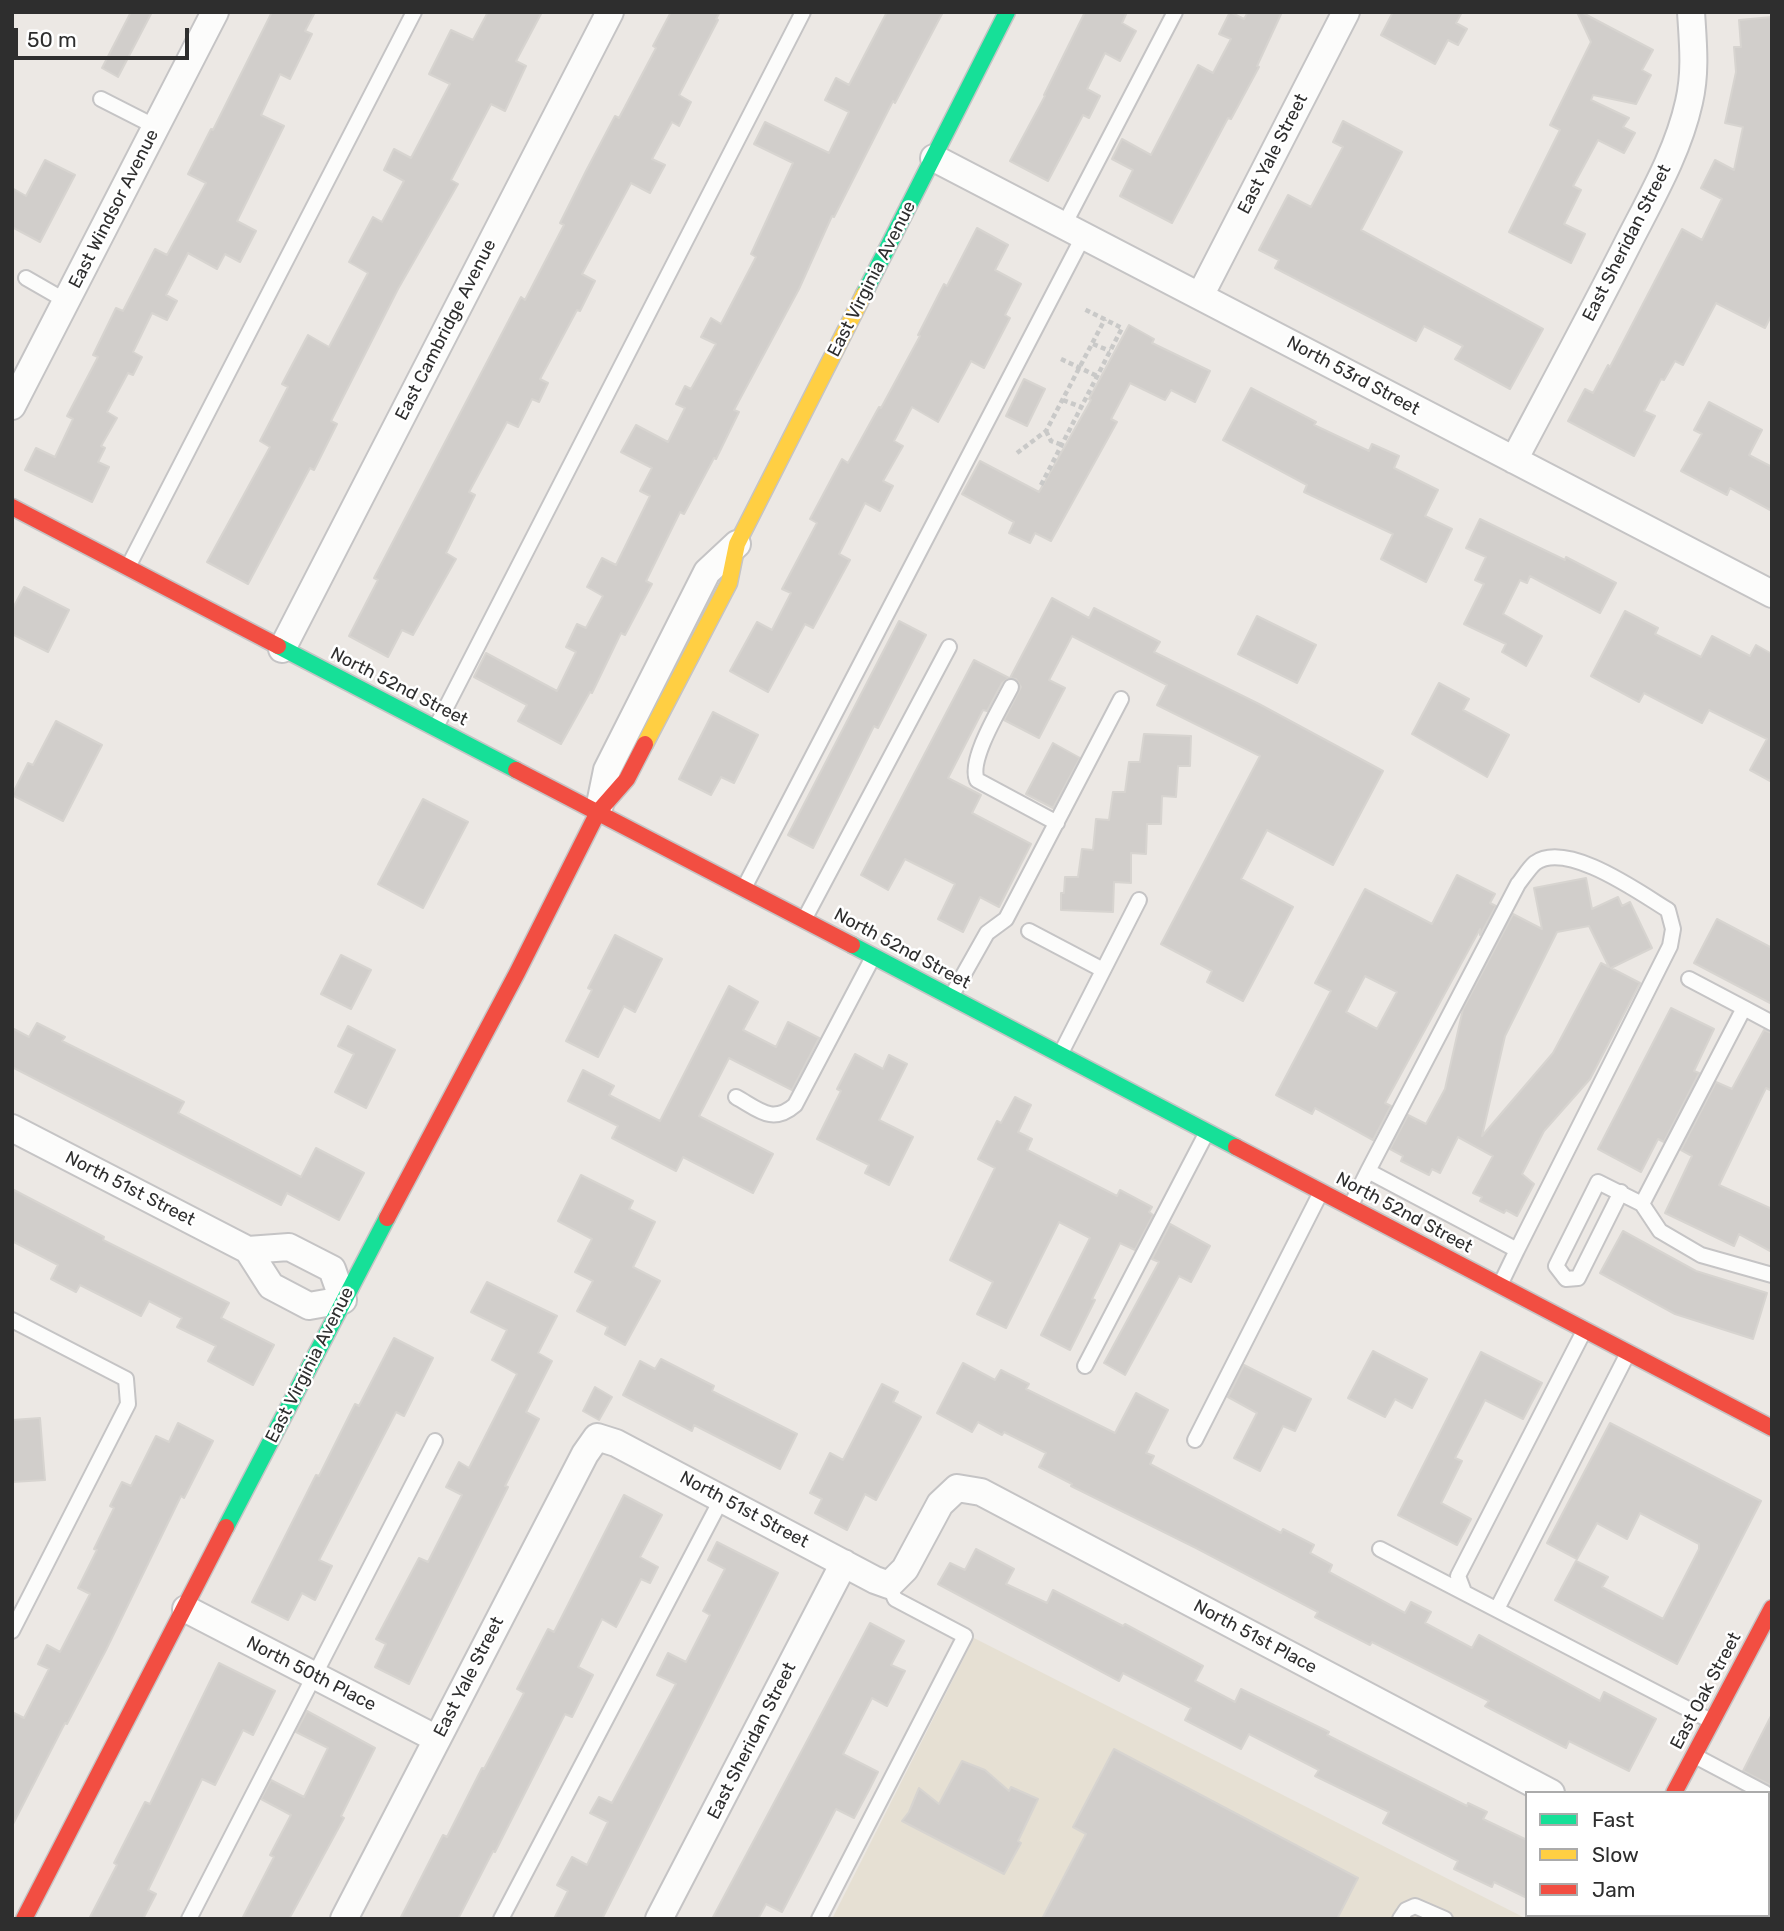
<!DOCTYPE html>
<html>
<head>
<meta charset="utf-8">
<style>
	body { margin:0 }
	#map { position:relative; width:1784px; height:1931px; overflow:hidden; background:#ece8e4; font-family:Rubik,sans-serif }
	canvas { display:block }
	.frame { position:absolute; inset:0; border:14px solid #2e2e2e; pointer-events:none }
	.legend { position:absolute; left:1525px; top:1791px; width:245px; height:126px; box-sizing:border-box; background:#fff; border:2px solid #ababab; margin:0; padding:9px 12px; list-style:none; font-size:21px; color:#2e2e2e }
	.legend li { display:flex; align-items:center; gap:14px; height:35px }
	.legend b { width:35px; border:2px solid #ababab }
	.scale { position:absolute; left:14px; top:28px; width:175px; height:32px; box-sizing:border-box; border:4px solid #2e2e2e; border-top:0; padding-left:9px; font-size:21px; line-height:24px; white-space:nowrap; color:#2e2e2e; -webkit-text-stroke:5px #fff; paint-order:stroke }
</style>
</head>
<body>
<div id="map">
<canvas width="1784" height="1931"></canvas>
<div class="frame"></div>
<ul class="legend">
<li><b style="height:9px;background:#16e098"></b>Fast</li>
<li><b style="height:9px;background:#ffcf43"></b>Slow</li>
<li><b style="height:9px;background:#f24e42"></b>Jam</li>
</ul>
<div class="scale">50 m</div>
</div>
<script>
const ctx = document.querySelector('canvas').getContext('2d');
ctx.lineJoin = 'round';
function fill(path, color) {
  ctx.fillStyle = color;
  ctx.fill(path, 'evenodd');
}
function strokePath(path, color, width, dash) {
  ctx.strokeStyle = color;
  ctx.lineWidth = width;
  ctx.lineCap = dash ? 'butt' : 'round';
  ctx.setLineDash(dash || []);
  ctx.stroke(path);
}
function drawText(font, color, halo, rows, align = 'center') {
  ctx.font = font + ' Rubik,sans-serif';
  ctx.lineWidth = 5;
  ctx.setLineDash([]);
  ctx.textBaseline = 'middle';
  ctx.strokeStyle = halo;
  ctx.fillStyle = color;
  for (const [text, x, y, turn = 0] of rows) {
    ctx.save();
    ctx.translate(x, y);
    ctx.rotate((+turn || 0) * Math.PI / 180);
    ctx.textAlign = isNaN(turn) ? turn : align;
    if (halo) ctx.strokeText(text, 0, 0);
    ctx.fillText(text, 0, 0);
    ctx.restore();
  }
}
fill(new Path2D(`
	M974,1638L1527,1919H832Z`), '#e6e0d3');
const building = new Path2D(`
	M131,12H152L118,77L102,68Z
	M272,12H315L305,31L312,34L290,79L280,74L261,115L284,126L237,221L256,231L240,262L225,254L217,269L188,253L166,295L177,301L167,320L152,313L133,352L142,357L133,375L128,373L107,412L117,418L101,446L105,448L98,462L109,467L92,502L25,470L36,448L55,457L73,419L67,416L98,357L93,355L116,308L123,311L155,249L167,255L206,183L188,174L211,129L213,130Z
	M488,12H542L516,61L526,66L505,111L491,104L451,180L458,184L398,289L331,421L337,424L314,470L310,468L248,584L207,562L270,447L260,441L288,387L282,384L308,335L329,347L368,273L349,262L373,217L382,222L404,181L384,170L394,149L411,158L450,84L429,74L451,30L473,40Z
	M671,12H720L716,19L718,20L679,95L691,102L679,126L672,122L652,159L665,165L650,193L631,183L582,274L595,281L580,311L577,310L540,379L548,383L539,402L532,399L518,427L507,422L469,492L475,495L446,553L456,559L413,635L402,630L388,657L349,636L378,580L374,578L521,297L525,300L564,225L560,223L586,171L615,116L619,118L656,48L653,46Z
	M887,12H943L895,103L893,101L834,217L832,216L799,289L734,410L739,412L716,459L714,458L684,514L680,512L646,581L652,584L625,635L621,633L592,693L590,692L561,744L518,721L527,705L474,677L486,653L557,691L576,652L566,647L577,624L586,628L603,596L587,587L602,558L616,565L650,496L640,491L652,468L621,452L636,425L668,442L685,408L676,404L685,386L691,389L716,344L701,337L711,318L721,324L756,257L751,254L793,163L754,144L765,122L829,153L849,112L825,100L836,78L849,85Z
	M1085,12H1127L1122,23L1136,31L1120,61L1105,53L1087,89L1100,96L1089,118L1083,115L1048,181L1010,161L1045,96L1044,95Z
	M1230,12L1244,19L1248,12H1282L1257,66L1259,67L1231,119L1228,118L1172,223L1120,196L1133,170L1112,159L1122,139L1151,155L1198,65L1213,73L1231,39L1219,34Z
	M1393,12H1462L1456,23L1467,29L1458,45L1448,40L1435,64L1381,35Z
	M1577,12H1581L1653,50L1642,70L1651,75L1636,104L1593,95L1591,100L1629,118L1623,127L1635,133L1624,153L1598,140L1573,186L1581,190L1564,224L1585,234L1571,263L1509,232L1560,130L1550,125L1591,42Z
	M1772,17V314L1765,328L1716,303L1683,365L1675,361L1664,380L1661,379L1644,411L1655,416L1634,456L1568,421L1585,389L1593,393L1608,365L1610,367L1682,229L1702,240L1722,199L1701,188L1715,160L1734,170L1743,127L1725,123L1736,72L1734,47H1741L1739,20Z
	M1343,121L1402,152L1361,230L1543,329L1510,389L1455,359L1463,346L1424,326L1416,341L1275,268L1279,260L1259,250L1288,195L1311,207L1343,147L1333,142Z
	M45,160L75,175L40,242L12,227V188L26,196Z
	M977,228L1008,245L995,270L1021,284L1005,315L1010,318L984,368L971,361L938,422L912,407L894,441L903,446L883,481L893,486L880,511L865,503L839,554L850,560L813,628L805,624L768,692L730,671L757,622L772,630L791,593L782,589L817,523L810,519L842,459L848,463L879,407L881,408L920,336L918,335L944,284L947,286Z
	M1129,325L1154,339L1152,343L1210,371L1195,402L1171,390L1165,400L1130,383L1111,419L1117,422L1051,541L1035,533L1030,543L1009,533L1014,522L962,494L980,461L1039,492L1091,400L1089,399Z
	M1024,379L1045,389L1027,426L1006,416Z
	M1251,388L1316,422L1314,425L1369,451L1372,444L1399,456L1394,468L1438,490L1425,516L1452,529L1426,582L1381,559L1393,534L1304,492L1307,485L1223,440Z
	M1709,402L1762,430L1749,455L1772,467V511L1730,488L1727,495L1681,471L1702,434L1694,430Z
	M1480,519L1565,560L1566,557L1616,583L1600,613L1530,576L1527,583L1520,580L1503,614L1542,636L1526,666L1502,652L1506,644L1464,624L1484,584L1475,580L1486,557L1466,548Z
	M24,587L69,610L48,652L12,634V610Z
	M1052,598L1089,618L1094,608L1160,642L1154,652L1259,704L1383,771L1333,865L1267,830L1241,879L1293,907L1243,1001L1207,982L1212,971L1161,944L1260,756L1157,705L1167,685L1072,636L1049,680L1065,688L1039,738L1004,720L1021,687L1016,679L1010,678Z
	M1625,611L1658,628L1655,634L1701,657L1712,636L1750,656L1756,645L1772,654V782L1750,770L1767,739L1709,710L1702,723L1644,693L1639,702L1591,676Z
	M1257,616L1316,645L1297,683L1238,654Z
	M899,621L926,635L878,728L874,726L813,848L788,835Z
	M974,660L1009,678L1002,683L987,711L983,710L948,778L981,795L972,813L1031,844L999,907L980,897L963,932L938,919L955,884L905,859L888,890L861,875Z
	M1439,683L1469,699L1463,710L1509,735L1487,777L1412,734Z
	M713,712L758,735L734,783L721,777L711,795L679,779Z
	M56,721L102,745L63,821L12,795L28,763L33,765Z
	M1144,734L1191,736L1190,766H1178L1176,797L1162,796L1161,824H1147L1146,854L1131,853V883L1114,882L1113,912L1061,910V893H1064L1065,877H1078L1082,849L1093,850L1096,819L1109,820L1113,792H1125L1129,762H1140Z
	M1053,743L1080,758L1053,808L1026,794Z
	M423,799L468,822L423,908L378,884Z
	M1457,875L1495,894L1490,903L1496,906L1480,935V929L1385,1103L1391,1106L1373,1140L1315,1108L1312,1114L1276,1095L1331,991L1315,983L1365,889L1432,924ZM1365,976L1397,992L1377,1029L1346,1012Z
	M1586,878L1592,909L1618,897L1622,906L1630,902L1652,948L1611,968L1640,983L1590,1079L1544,1131L1522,1174L1534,1184L1517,1216L1506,1210L1504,1213L1480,1201L1482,1197L1473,1193L1493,1156L1489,1154L1458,1137L1440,1173L1432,1169L1429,1175L1401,1161L1403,1156L1390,1149L1408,1115L1426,1124L1445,1089L1463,1009L1513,914L1542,929L1534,888ZM1589,926L1609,967L1601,963L1553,1053L1482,1136L1505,1036L1557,932Z
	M1717,919L1772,948V1004L1694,963Z
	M615,935L662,959L635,1012L624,1006L598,1057L566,1041L592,990L588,988Z
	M341,955L371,970L351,1009L321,994Z
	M729,986L758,1002L743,1030L776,1047L788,1022L819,1038L792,1090L729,1058L699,1116L773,1154L753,1193L683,1157L676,1171L612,1138L618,1126L568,1101L583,1070L614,1086L609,1095L660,1121Z
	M1671,1008L1714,1029L1694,1071L1699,1073L1664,1142L1658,1139L1641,1172L1598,1149Z
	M37,1023L65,1037L62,1041L184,1102L178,1113L301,1177L316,1148L364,1173L339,1220L287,1193L281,1205L12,1067V1028L29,1037Z
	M348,1026L395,1050L366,1108L335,1092L354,1054L338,1046Z
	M1764,1030L1772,1033V1091L1766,1088L1719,1185L1772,1209V1252L1739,1234L1734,1246L1665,1213L1692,1156L1681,1150L1716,1082L1732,1089Z
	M855,1054L883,1069L889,1055L907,1064L879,1120L913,1137L889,1185L865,1173L869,1165L817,1139L841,1091L837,1089Z
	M1015,1097L1031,1105L1018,1132L1032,1139L1027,1150L1117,1196L1120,1190L1152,1207L1149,1212L1153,1215L1135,1250L1120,1243L1092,1299L1095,1300L1070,1350L1041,1335L1090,1238L1059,1222L1006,1328L977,1314L993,1282L950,1260L995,1168L978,1159L997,1121L1001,1123Z
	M581,1175L633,1201L629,1209L655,1222L633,1267L660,1281L625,1345L605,1334L608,1327L577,1311L593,1281L575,1272L592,1239L558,1221Z
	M12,1189L104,1237L103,1240L229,1303L221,1318L274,1345L253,1385L208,1361L216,1346L177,1327L182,1318L149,1301L141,1316L80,1285L76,1292L51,1279L58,1265L12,1241Z
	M1170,1224L1210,1246L1191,1282L1179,1276L1125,1375L1104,1363L1159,1262L1152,1259Z
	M1623,1231L1696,1271L1767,1293L1753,1339L1675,1314L1600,1273Z
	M487,1282L557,1316L538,1353L552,1361L526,1412L539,1419L505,1486L508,1487L409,1684L375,1667L386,1644L376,1639L419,1558L428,1562L462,1495L446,1487L459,1462L469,1468L517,1374L492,1360L507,1330L471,1312Z
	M394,1338L433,1358L404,1416L396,1412L319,1560L332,1566L315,1600L302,1593L288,1620L252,1602L316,1475L319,1476L355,1404L359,1406Z
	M1373,1351L1427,1379L1412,1408L1395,1399L1385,1417L1348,1398Z
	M1481,1352L1542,1383L1523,1419L1485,1400L1455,1458L1462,1461L1441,1503L1471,1519L1457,1545L1398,1515Z
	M661,1359L714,1386L712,1391L797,1434L780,1469L694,1425L692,1431L623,1395L640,1361L655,1369Z
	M963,1363L995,1380L1001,1370L1029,1384L1026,1389L1115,1433L1136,1393L1168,1410L1146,1453L1154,1456L1150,1464L1281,1533L1283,1529L1314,1545L1310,1553L1332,1565L1329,1572L1405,1613L1411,1602L1431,1612L1425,1623L1472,1648L1479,1635L1600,1701L1604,1692L1656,1719L1629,1771L1569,1741L1566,1748L1485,1706L1489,1701L1372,1642L1370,1645L1315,1617L1318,1612L1196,1548L1071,1486L1072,1484L1039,1467L1046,1453L1004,1432L1002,1435L978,1422L972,1432L937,1413Z
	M1244,1365L1311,1399L1295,1431L1283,1426L1260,1471L1234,1458L1257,1413L1228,1397Z
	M882,1384L898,1392L893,1402L921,1417L876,1500L865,1494L847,1530L815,1513L822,1499L810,1493L830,1453L843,1460Z
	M595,1387L612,1397L599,1420L583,1411Z
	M40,1418L45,1480L12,1482V1420Z
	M178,1423L213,1441L184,1498L181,1496L106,1650L67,1724L65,1723L12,1826V1712L24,1718L49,1669L38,1664L47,1645L60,1652L90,1594L78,1588L97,1550L94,1549L114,1508L110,1506L122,1482L131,1486L156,1436L169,1442Z
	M1610,1423L1761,1501L1677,1664L1555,1600L1576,1561L1608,1577L1602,1587L1663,1619L1699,1549V1544L1640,1513L1627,1539L1597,1523L1577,1559L1547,1543Z
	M624,1495L662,1515L640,1557L658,1567L650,1583L641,1579L616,1627L602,1619L578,1667L593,1675L572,1717L565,1714L495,1852L493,1851L458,1919H400L443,1835L447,1837L482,1768L484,1769L524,1693L517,1689L548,1629L554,1632Z
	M717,1542L778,1573L602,1919H554L568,1891L557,1885L572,1857L587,1865L608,1822L590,1813L599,1797L612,1803L676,1684L657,1675L668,1653L686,1662L710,1615L703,1611L725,1569L708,1560Z
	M976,1549L1014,1569L1006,1584L1047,1603L1053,1590L1123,1626L1125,1624L1203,1666L1195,1681L1235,1702L1241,1689L1329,1732L1327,1735L1467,1806L1468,1803L1487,1812L1483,1819L1527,1840V1898L1494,1882L1492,1887L1454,1869L1458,1861L1383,1823L1389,1812L1315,1776L1319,1770L1249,1734L1241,1749L1185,1720L1191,1708L1123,1673L1119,1681L938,1584L950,1563L965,1570Z
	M870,1623L904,1641L891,1665L905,1671L887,1706L872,1698L843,1754L878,1772L869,1790L854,1818L836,1809L782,1912L766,1904L758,1919H712Z
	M219,1663L275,1691L253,1735L243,1730L215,1785L202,1779L148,1890L156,1894L143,1919H89L117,1865L114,1863L145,1802L150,1804Z
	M307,1711L375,1748L341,1816L344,1818L289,1919H242L274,1857L270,1855L291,1815L261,1799L271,1780L304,1797L328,1748L296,1732Z
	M1772,1714V1786L1743,1771Z
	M1114,1749L1358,1878L1337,1919H1042L1086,1834L1073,1827Z
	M962,1761L985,1770L1009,1791L1011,1787L1038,1799L1018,1841L1021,1843L1004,1874L902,1821L909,1812L919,1788L939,1804Z`);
fill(building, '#d1cecb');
strokePath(building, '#d7d4d0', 2);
const lane = new Path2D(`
	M101,99L156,127
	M1064,225L1175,12
	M26,278L66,301
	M129,565L414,12
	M1011,687C1001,707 968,760 977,780L1057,823
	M436,727L803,12
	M745,886L1084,235
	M805,918L949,647
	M1029,931L1103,970
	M1689,979L1744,1008
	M952,995L987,933L1006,919L1121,699
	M1061,1053L1139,900
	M736,1097C758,1109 772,1125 795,1105L873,957
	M1642,1204L1744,1008L1772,1023
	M1351,1205L1368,1171L1518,884C1523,878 1529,868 1535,863C1567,840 1640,893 1668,910L1673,929L1670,946L1517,1250L1368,1171
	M1566,1279L1556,1266L1598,1182L1642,1204L1660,1231L1701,1255L1772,1275
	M1566,1279L1578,1278L1621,1192
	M1501,1283L1517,1250
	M12,1320L126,1379L128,1404L12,1631
	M1085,1366L1207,1132
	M1195,1440L1321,1192
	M1380,1549L1711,1721
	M1464,1592L1458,1576L1584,1331
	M1497,1609L1627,1355
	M1695,1756L1765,1793
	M189,1919L435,1441
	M501,1919L722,1498
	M819,1919L965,1636L895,1599L889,1585
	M1400,1919L1406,1910L1415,1906L1445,1919`);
const street = new Path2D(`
	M934,158L1772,594
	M1200,296L1346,12
	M12,406L215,12
	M1514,460C1552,388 1591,316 1628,243C1651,198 1678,152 1689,102C1696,72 1693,43 1691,12
	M282,649L610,12
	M599,809L607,770L707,572L737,544
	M12,1128L248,1250L271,1286L309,1306L343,1300L332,1269L289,1247L248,1250
	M186,1609L437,1739
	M344,1919L585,1454L597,1437L616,1443L875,1580L889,1585L905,1569L940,1504L957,1488L981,1492L1551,1793
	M659,1919L844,1563`);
const fast = new Path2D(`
	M864,294L1007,12
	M278,646L516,770
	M852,945L1236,1147
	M226,1527L387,1218
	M1608,1919L1610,1915`);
const slow = new Path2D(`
	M645,744L729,583L737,544L864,294`);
const jam = new Path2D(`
	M12,507L278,646
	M516,770L852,945
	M1236,1147L1772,1428
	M387,1218L517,973L598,812L627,779L645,744
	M1674,1793L1772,1608
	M24,1919L226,1527`);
strokePath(lane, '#c5c4c5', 18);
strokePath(street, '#c5c4c5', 30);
strokePath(fast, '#c5c4c5', 19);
strokePath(slow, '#c5c4c5', 19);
strokePath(jam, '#c5c4c5', 19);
strokePath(new Path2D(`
	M1093,344L1110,351
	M1061,359L1097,376
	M1063,400L1081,407
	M1046,431L1051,441L1062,445
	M1017,453L1046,431L1105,319
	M1041,485L1122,328L1084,309`), '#c9c9c8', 4.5, [5, 3.5]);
strokePath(lane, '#fcfcfb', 14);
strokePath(street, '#fcfcfb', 26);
strokePath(fast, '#16e098', 16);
strokePath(slow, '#ffcf43', 16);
strokePath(jam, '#f24e42', 16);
drawText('18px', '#2e2e2e', '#fff', [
	["East Yale Street",1273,154,-63],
	["East Windsor Avenue",114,209,-63],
	["East Sheridan Street",1627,243,-63],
	["East Virginia Avenue",872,279,-63],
	["East Cambridge Avenue",446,330,-63],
	["North 53rd Street",1353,376,28],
	["North 52nd Street",399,687,27],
	["North 52nd Street",902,949,28],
	["North 51st Street",130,1189,27],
	["North 52nd Street",1404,1213,28],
	["East Virginia Avenue",310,1365,-63],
	["North 51st Street",744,1510,28],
	["North 51st Place",1255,1637,28],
	["North 50th Place",311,1674,27],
	["East Yale Street",469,1677,-63],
	["East Oak Street",1706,1691,-62],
	["East Sheridan Street",752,1741,-63]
]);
</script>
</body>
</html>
